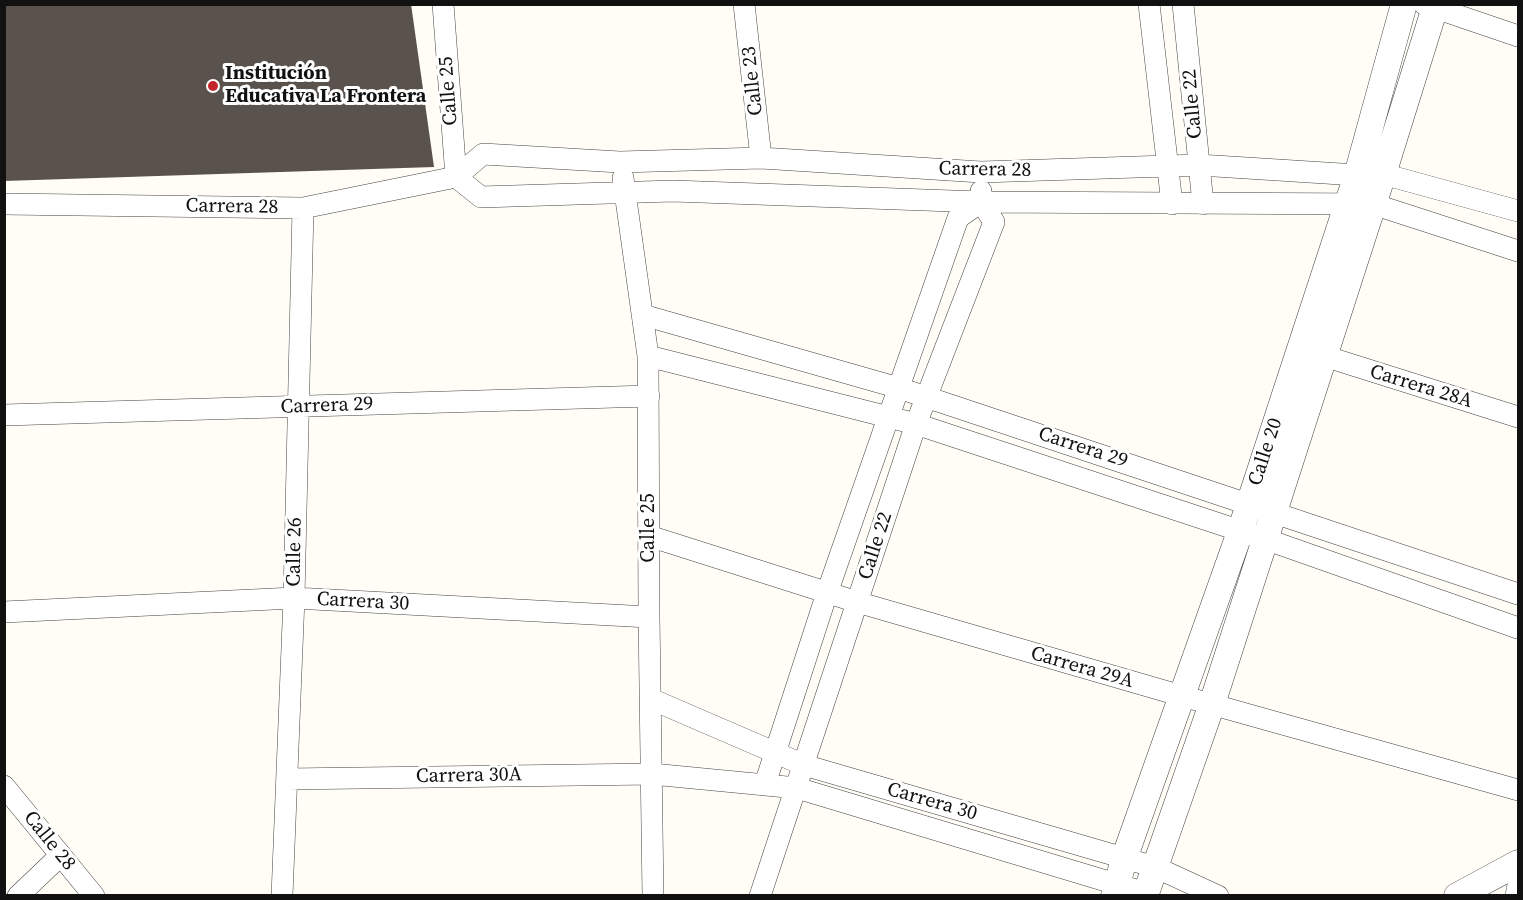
<!DOCTYPE html>
<html>
<head>
<meta charset="utf-8">
<style>
	body { margin:0 }
	#map { position:relative; width:1523px; height:900px; overflow:hidden; background:#fffdf5; font-family:"Source Serif 4",serif }
	canvas { display:block }
	.frame { position:absolute; inset:0; border:6px solid #111; pointer-events:none }
</style>
</head>
<body>
<div id="map">
<canvas width="1523" height="900"></canvas>
<div class="frame"></div>
</div>
<script>
const ctx = document.querySelector('canvas').getContext('2d');
ctx.lineJoin = 'round';
function fill(path, color) {
  ctx.fillStyle = color;
  ctx.fill(path, 'evenodd');
}
function strokePath(path, color, width, dash) {
  ctx.strokeStyle = color;
  ctx.lineWidth = width;
  ctx.lineCap = dash ? 'butt' : 'round';
  ctx.setLineDash(dash || []);
  ctx.stroke(path);
}
function drawText(font, color, halo, rows, align = 'center') {
  ctx.font = font + ' "Source Serif 4",serif';
  ctx.lineWidth = 6;
  ctx.setLineDash([]);
  ctx.textBaseline = 'middle';
  ctx.strokeStyle = halo;
  ctx.fillStyle = color;
  for (const [text, x, y, turn = 0] of rows) {
    ctx.save();
    ctx.translate(x, y);
    ctx.rotate((+turn || 0) * Math.PI / 180);
    ctx.textAlign = isNaN(turn) ? turn : align;
    if (halo) ctx.strokeText(text, 0, 0);
    ctx.fillText(text, 0, 0);
    ctx.restore();
  }
}
fill(new Path2D(`
	M4,4H411L434,167L4,181Z`), '#5a524d');
const minor = new Path2D(`
	M443,4L456,177
	M744,4L761,158
	M1149,4L1172,204
	M1183,4L1203,204
	M1424,4L1518,36
	M456,177L481,197L673,191L981,202L1373,204L1518,251
	M623,178L648,356L649,617L653,896
	M4,204L303,208L456,177L483,154L620,162L761,158L981,172L1199,165L1357,175L1383,174L1518,211
	M643,315L899,388L1518,594
	M648,356L916,424L1265,539L1518,628
	M1324,356L1518,417
	M4,415L649,396
	M649,536L857,602L1182,696L1518,790
	M4,612L294,598L649,617
	M651,699L804,765L1155,867L1218,896
	M287,779L652,774L797,788L1146,893
	M765,784L827,593L958,218L981,202
	M4,786L94,896
	M18,896L61,855
	M282,896L294,598L303,208
	M760,896L916,424L994,222L981,202V191
	M1516,896L1518,885`);
const tertiary = new Path2D(`
	M1114,896L1124,859L1240,532L1357,175L1404,4
	M1145,896L1212,704L1383,174L1436,4
	M1457,896L1518,863`);
strokePath(minor, '#444', 22);
strokePath(tertiary, '#444', 27);
strokePath(minor, '#fff', 21);
strokePath(tertiary, '#fff', 26);
for (const [x, y, r, color] of [
	[213,86,6,"#c4262e"]
]) {
  const dot = new Path2D();
  dot.arc(x, y, r, 0, 2 * Math.PI);
  ctx.fillStyle = color;
  ctx.fill(dot);
  strokePath(dot, '#fff', 2);
}
drawText('bold 20px', '#111', '#fff', [
	["Institución",225,74],
	["Educativa La Frontera",225,97]
], 'left');
drawText('20px', '#111', '#fff', [
	["Calle 23",753,81,-96],
	["Calle 25",449,91,-94],
	["Calle 22",1193,104,-95],
	["Carrera 28",985,170,1],
	["Carrera 28",232,207,1],
	["Carrera 28A",1421,387,17],
	["Carrera 29",327,406,-2],
	["Carrera 29",1083,448,18],
	["Calle 20",1266,452,-72],
	["Calle 25",649,528,-90],
	["Calle 22",876,546,-72],
	["Calle 26",295,552,-89],
	["Carrera 30",363,602,3],
	["Carrera 29A",1082,668,16],
	["Carrera 30A",469,776,-1],
	["Carrera 30",932,802,16],
	["Calle 28",49,841,51]
]);
</script>
</body>
</html>
